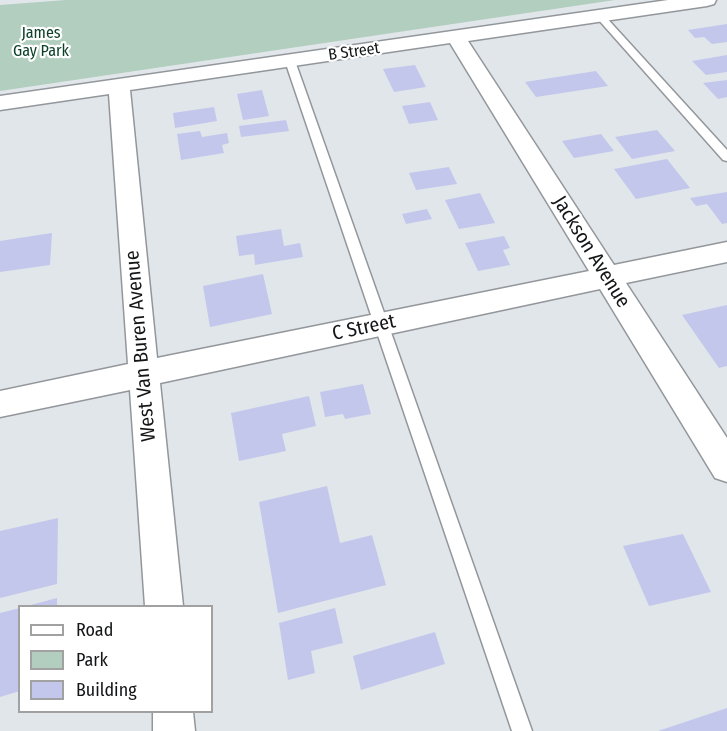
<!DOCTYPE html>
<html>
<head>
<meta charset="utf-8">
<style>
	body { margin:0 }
	#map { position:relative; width:727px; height:731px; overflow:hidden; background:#e1e6ea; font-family:"Fira Sans Condensed",sans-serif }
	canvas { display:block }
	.legend { position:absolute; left:18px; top:605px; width:195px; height:108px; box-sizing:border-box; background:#fff; border:2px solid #a1a1a2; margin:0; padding:8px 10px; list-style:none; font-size:18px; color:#141517 }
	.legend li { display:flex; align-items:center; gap:12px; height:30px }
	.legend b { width:30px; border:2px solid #a1a1a2 }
</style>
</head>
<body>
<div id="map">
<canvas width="727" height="731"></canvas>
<ul class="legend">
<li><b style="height:8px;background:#fff"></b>Road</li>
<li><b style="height:16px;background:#b2cebe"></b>Park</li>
<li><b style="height:16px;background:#c4c7ec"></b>Building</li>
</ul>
</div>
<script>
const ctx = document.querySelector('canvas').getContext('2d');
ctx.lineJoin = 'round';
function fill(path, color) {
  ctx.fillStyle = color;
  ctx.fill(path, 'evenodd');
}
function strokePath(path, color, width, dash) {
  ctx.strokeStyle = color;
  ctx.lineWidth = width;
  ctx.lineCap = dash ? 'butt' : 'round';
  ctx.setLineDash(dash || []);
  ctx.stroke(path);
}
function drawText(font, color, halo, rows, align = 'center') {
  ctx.font = font + ' "Fira Sans Condensed",sans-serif';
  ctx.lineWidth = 4.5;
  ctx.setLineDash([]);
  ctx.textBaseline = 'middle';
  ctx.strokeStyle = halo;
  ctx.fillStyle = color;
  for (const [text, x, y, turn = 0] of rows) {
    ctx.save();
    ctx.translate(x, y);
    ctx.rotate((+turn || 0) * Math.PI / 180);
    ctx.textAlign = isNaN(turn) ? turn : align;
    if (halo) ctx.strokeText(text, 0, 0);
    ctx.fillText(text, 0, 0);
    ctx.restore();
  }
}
fill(new Path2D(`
	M66,0H615L0,91V5Z`), '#b2cebe');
fill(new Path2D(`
	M727,24V42L712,44L704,37L695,38L688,30Z
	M727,55V72L706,75L692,61Z
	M415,65L426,87L394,92L383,69Z
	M596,71L608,86L536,97L525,82Z
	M727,80V97L718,99L703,83Z
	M262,90L269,116L243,120L237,94Z
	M430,102L438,120L409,124L402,106Z
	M214,107L217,121L175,128L173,113Z
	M286,120L289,131L241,137L239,126Z
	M657,130L675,151L632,159L615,137Z
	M200,131L202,137L227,133L229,143L222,145L224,153L181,160L177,134Z
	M601,134L614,151L574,158L562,141Z
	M667,159L690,188L636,199L614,169Z
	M449,167L457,184L416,190L409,173Z
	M727,192V223L722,224L707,204L696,206L690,198Z
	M480,193L495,223L459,229L445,200Z
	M427,209L432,219L406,224L402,214Z
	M281,229L284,246L300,243L303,257L255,265L254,254L239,256L236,236Z
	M52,233L50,265L0,272V241Z
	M504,236L510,248L503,250L510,265L478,271L465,243Z
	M263,274L272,314L210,327L203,286Z
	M727,305V366L719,368L682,315Z
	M363,384L371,414L345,419L343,414L325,417L320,392Z
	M309,396L316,426L282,434L286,451L239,461L231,413Z
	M327,486L340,543L372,535L386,585L278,613L259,502Z
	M58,518L57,584L0,598V531Z
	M683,534L711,592L649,606L623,546Z
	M57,598V606H27Z
	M20,608V691L0,697V613Z
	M335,608L343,643L311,651L315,673L288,680L279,623Z
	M435,632L445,664L361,690L353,656Z
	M727,708V731H658Z`), '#c4c7ec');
const lane = new Path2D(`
	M597,14H603L727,150V161L723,160L597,18Z
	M290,58L295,61L532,731H512L285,61Z`);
const street = new Path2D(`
	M668,0H716L714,4L707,6L468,41L614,265L727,242V262L626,283L727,438V482L715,478L600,289L160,383L183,606H145L130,390L0,417V391L128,364L109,94L0,110V96ZM450,43L589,271L157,358L130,90Z
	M153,712H193L195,731H153Z`);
strokePath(lane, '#93979b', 3);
strokePath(street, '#93979b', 3);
fill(lane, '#fff');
fill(street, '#fff');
drawText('16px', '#0d402a', '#fff', [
	["James",41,34],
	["Gay Park",41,52]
]);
drawText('16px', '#141517', '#fff', [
	["B Street",354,52,-8]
]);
drawText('20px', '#141517', '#fff', [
	["Jackson Avenue",591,252,58],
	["C Street",364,328,-12],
	["West Van Buren Avenue",141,346,-95]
]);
</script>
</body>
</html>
